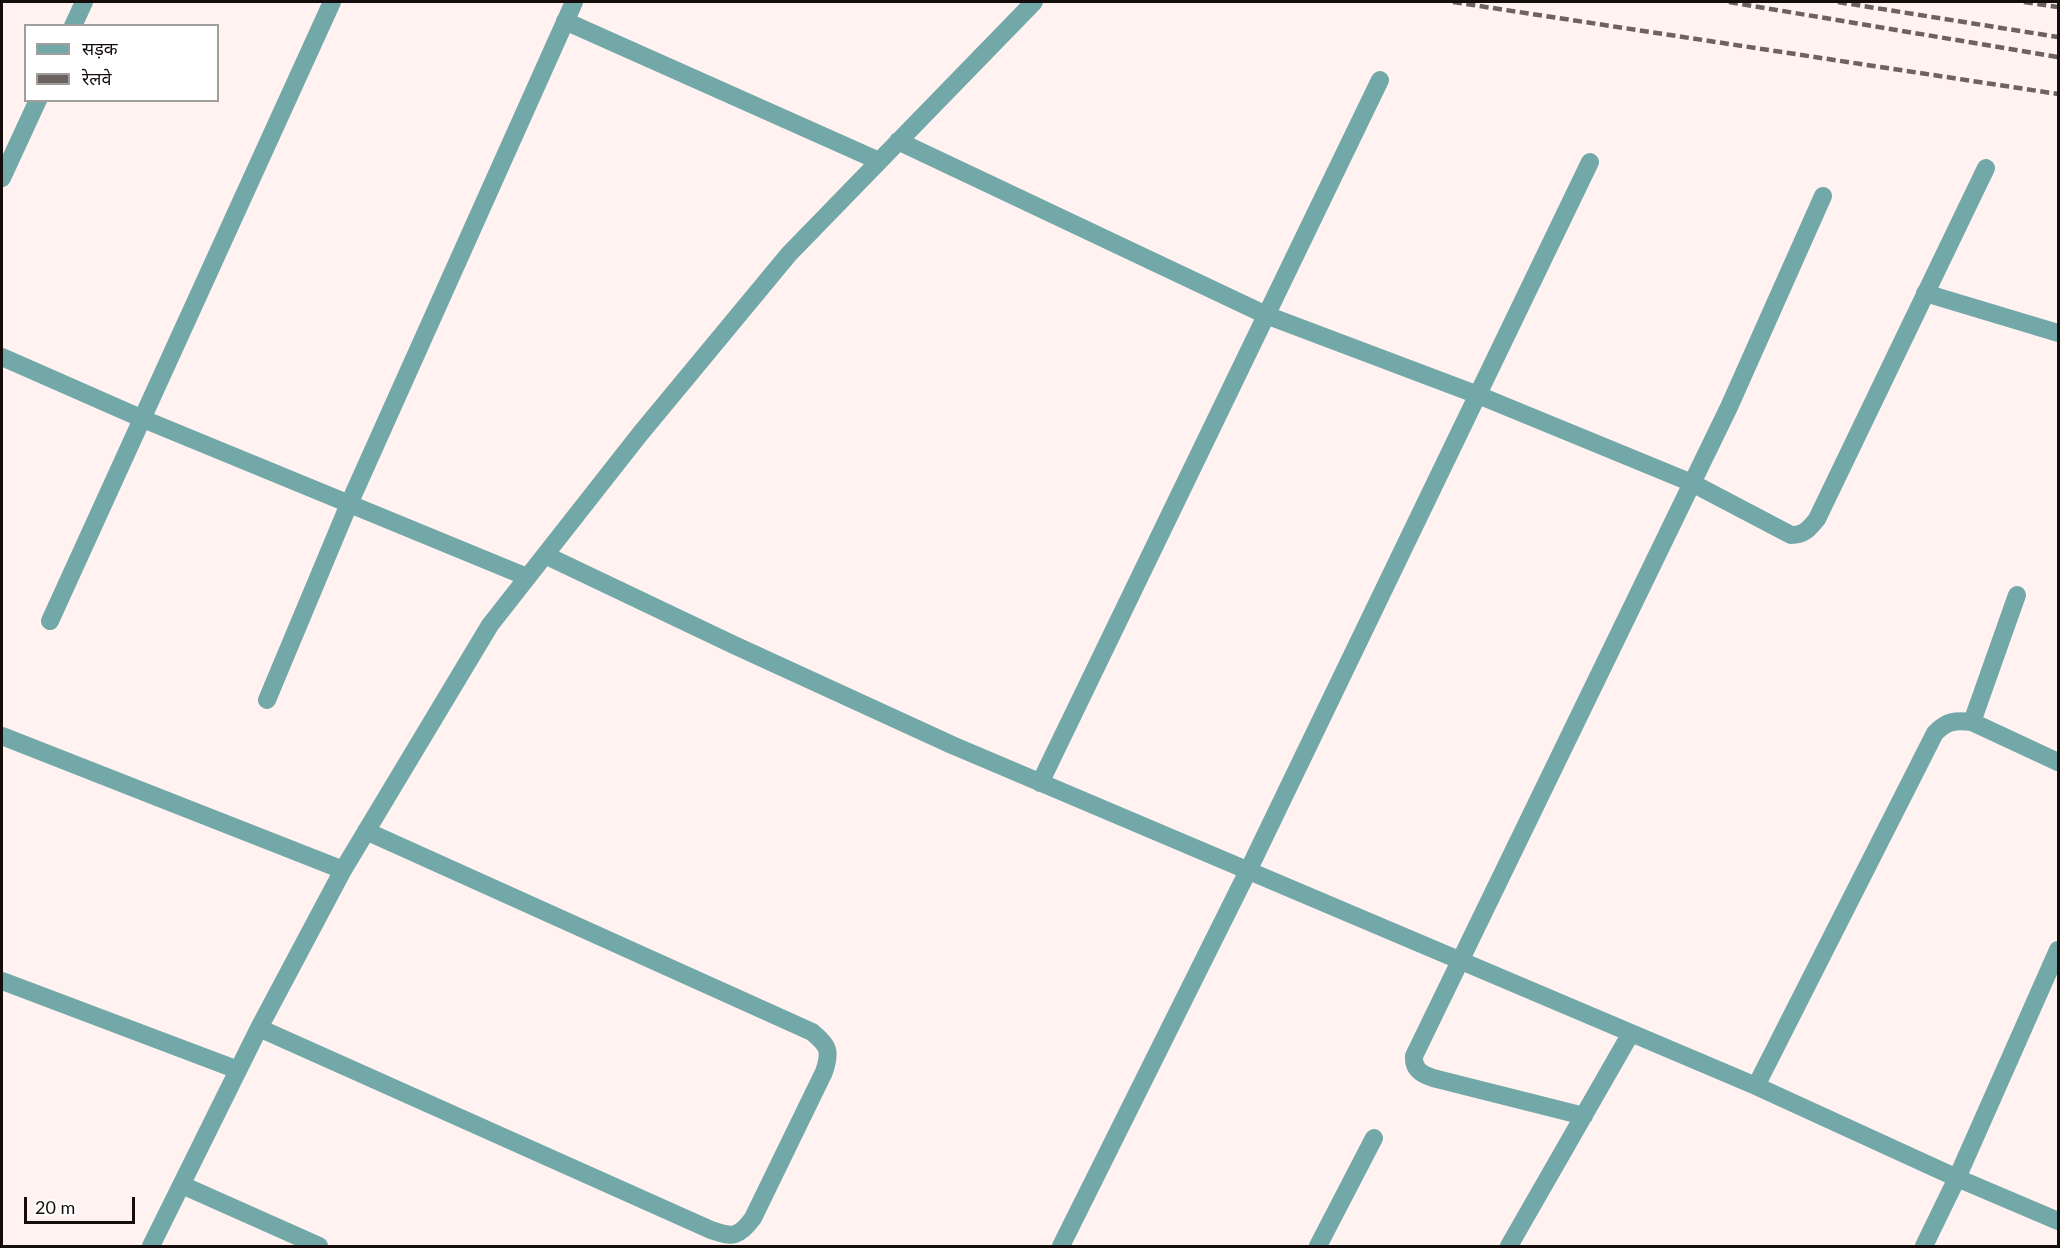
<!DOCTYPE html>
<html>
<head>
<meta charset="utf-8">
<style>
	body { margin:0 }
	#map { position:relative; width:2060px; height:1248px; overflow:hidden; background:#fff2f0; font-family:Lato,"Noto Sans Devanagari",sans-serif }
	canvas { display:block }
	.frame { position:absolute; inset:0; border:3px solid #140d0c; pointer-events:none }
	.legend { position:absolute; left:24px; top:24px; width:195px; height:78px; box-sizing:border-box; background:#fff; border:2px solid #a19e9e; margin:0; padding:8px 10px; list-style:none; font-size:18px; color:#140d0c }
	.legend li { display:flex; align-items:center; gap:12px; height:30px }
	.legend b { width:30px; border:2px solid #a19e9e }
	.scale { position:absolute; left:24px; top:1197px; width:111px; height:27px; box-sizing:border-box; border:3px solid #140d0c; border-top:0; padding-left:8px; font-size:18px; line-height:21px; white-space:nowrap; color:#140d0c; -webkit-text-stroke:4px #fff; paint-order:stroke }
</style>
</head>
<body>
<div id="map">
<canvas width="2060" height="1248"></canvas>
<div class="frame"></div>
<ul class="legend">
<li><b style="height:8px;background:#73a8a8"></b>सड़क</li>
<li><b style="height:8px;background:#6c6361"></b>रेलवे</li>
</ul>
<div class="scale">20 m</div>
</div>
<script>
const ctx = document.querySelector('canvas').getContext('2d');
ctx.lineJoin = 'round';
function strokePath(path, color, width, dash) {
  ctx.strokeStyle = color;
  ctx.lineWidth = width;
  ctx.lineCap = dash ? 'butt' : 'round';
  ctx.setLineDash(dash || []);
  ctx.stroke(path);
}
strokePath(new Path2D(`
	M565,21L879,161
	M73,26L84,2
	M898,141L1266,315L1478,395L1692,483L1791,535C1804,535 1809,529 1817,519L1986,168
	M2,178L38,100
	M1925,293L2058,333
	M2,357L143,419L527,577
	M545,555L734,645L952,745L1756,1086L1957,1178L2058,1221
	M50,621L332,2
	M267,700L349,504L574,2
	M1972,722L2017,595
	M2,736L343,870
	M1040,783L1380,80
	M2,981L238,1070
	M259,1028L711,1230C733,1238 739,1237 753,1218L824,1072C831,1051 829,1046 812,1032L366,831
	M1756,1086L1935,733C1947,721 1955,720 1972,722L2058,762
	M1584,1116L1433,1078C1421,1074 1413,1069 1414,1056L1729,407L1823,196
	M182,1185L319,1246
	M151,1246L259,1028L343,870L490,625L640,434L789,254L1034,2
	M1061,1246L1248,871L1590,162
	M1318,1246L1374,1138
	M1509,1246L1631,1033
	M1924,1246L1957,1178L2058,950`), '#73a8a8', 18);
strokePath(new Path2D(`
	M1453,2L2058,94
	M1729,2L2058,57
	M1838,2L2058,37
	M2024,2L2058,7`), '#6c6361', 4.5, [9, 4.5]);
</script>
</body>
</html>
